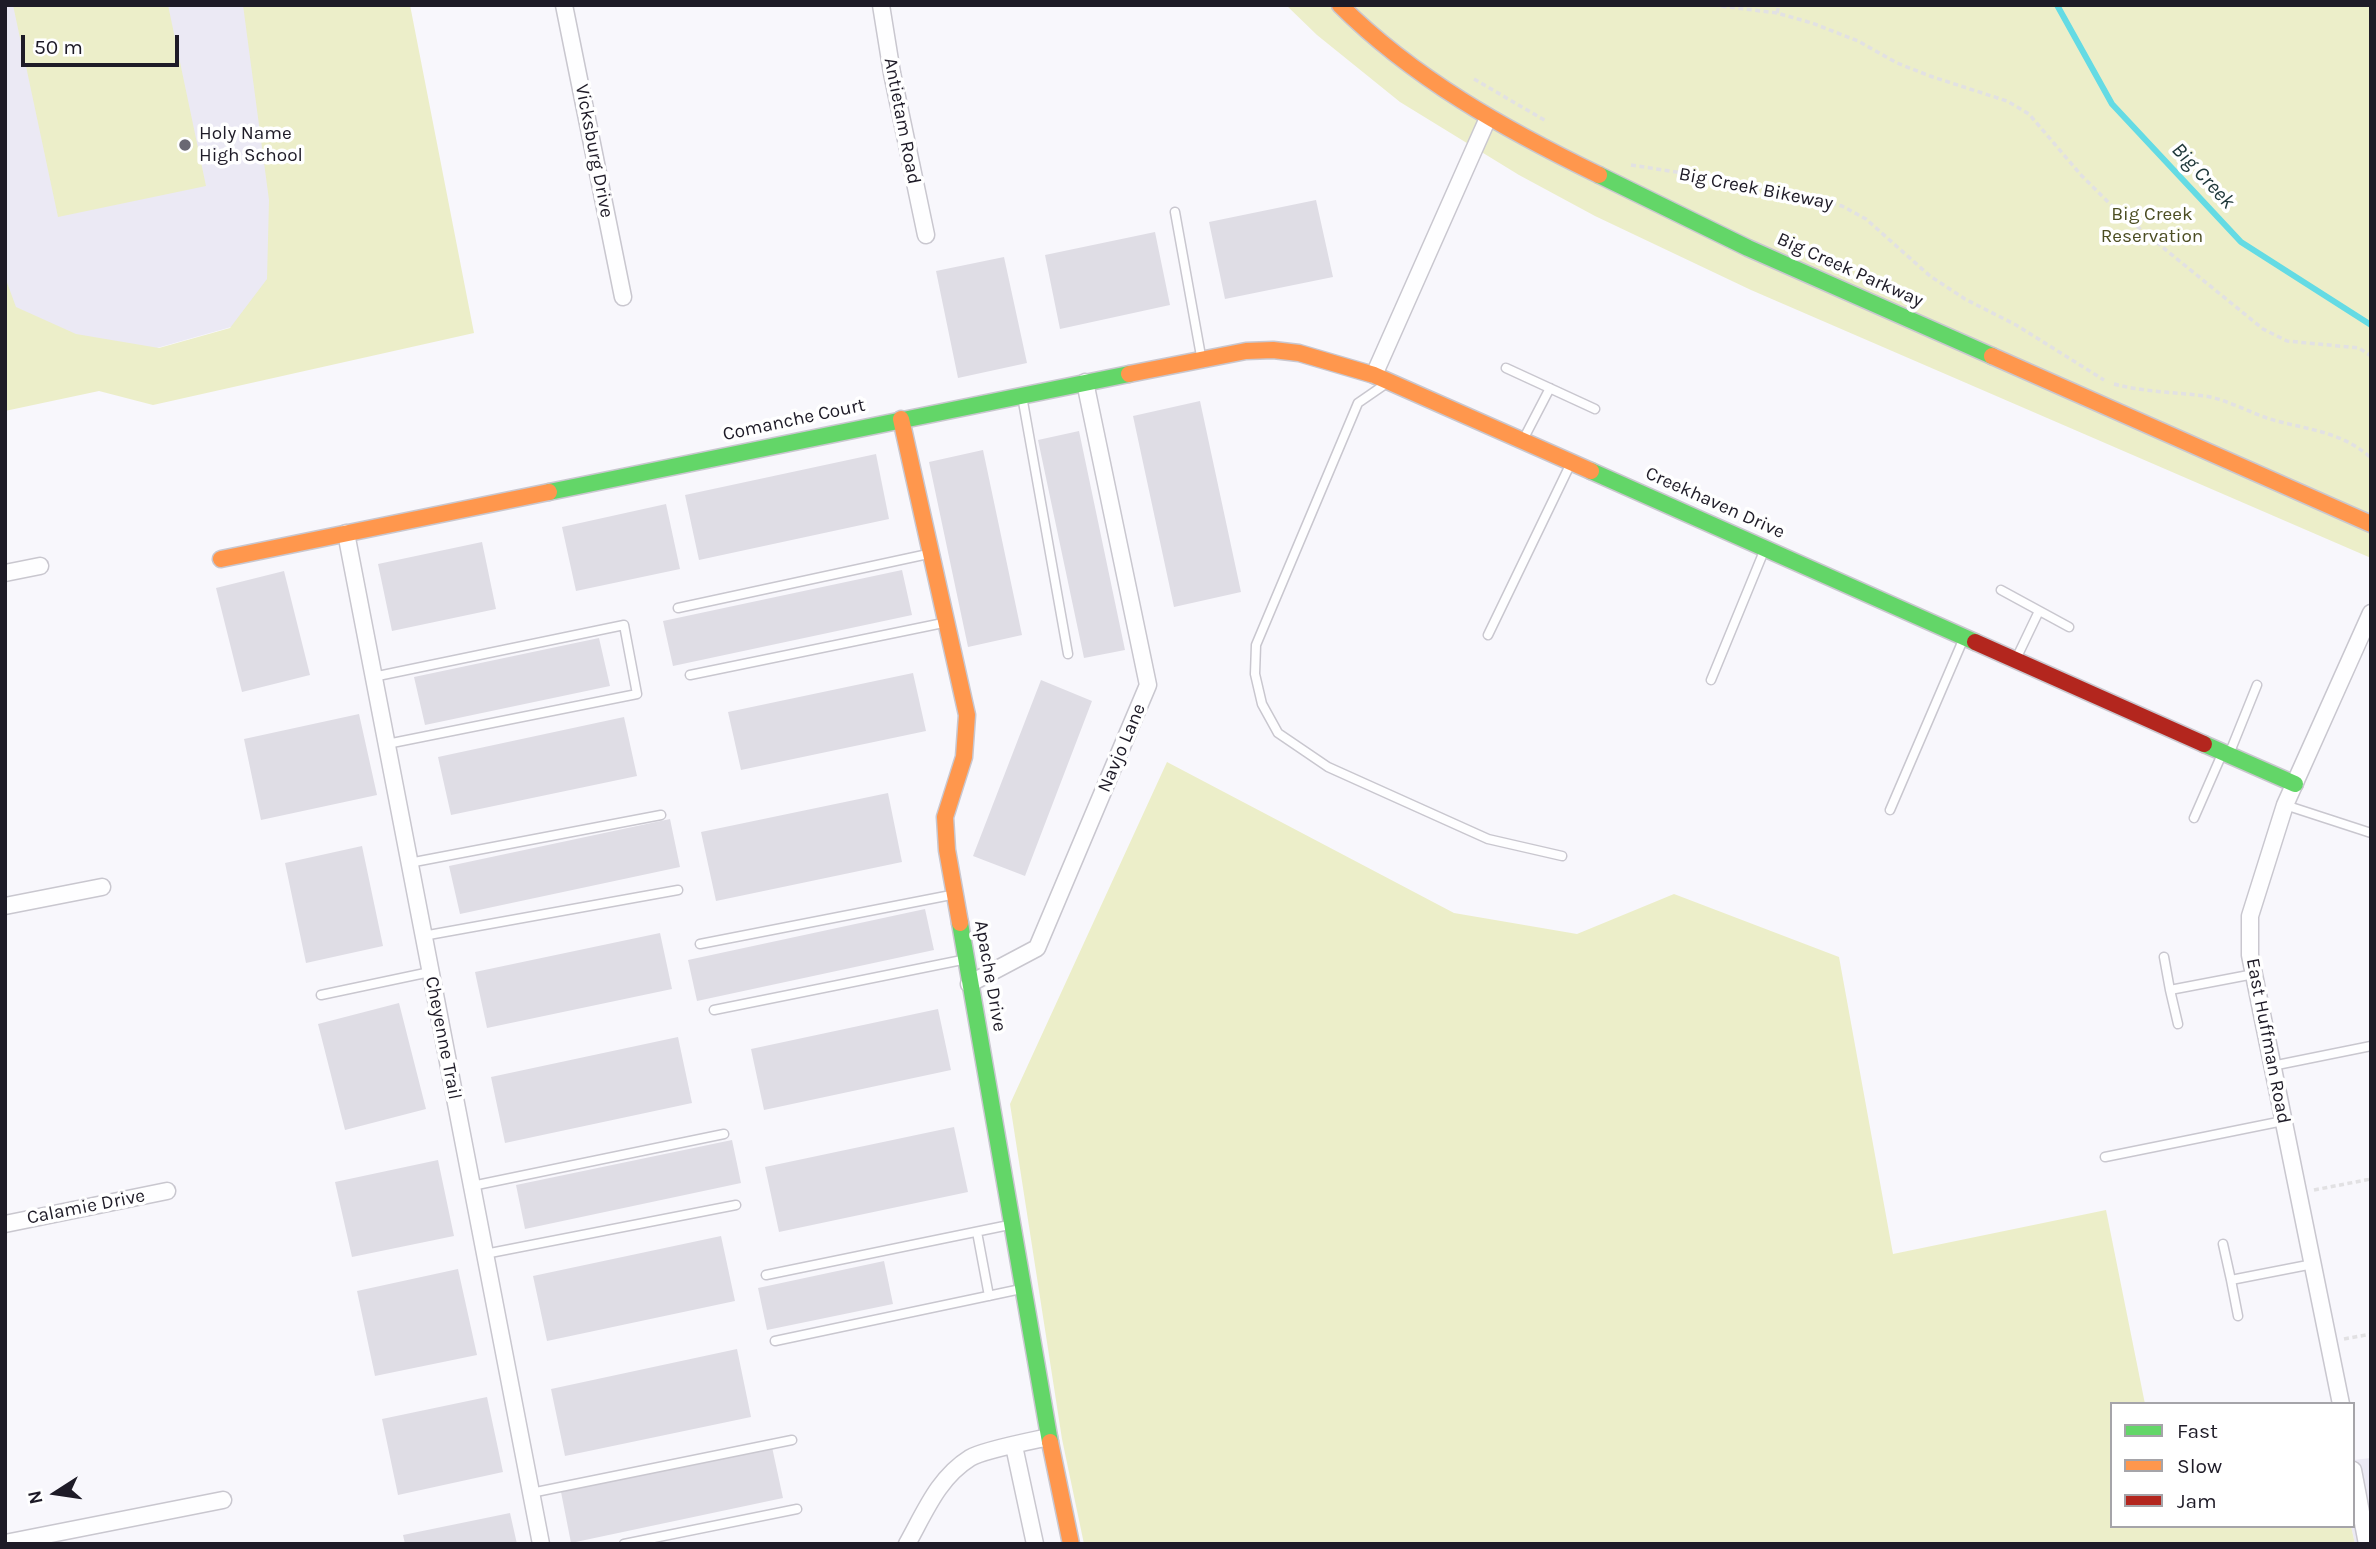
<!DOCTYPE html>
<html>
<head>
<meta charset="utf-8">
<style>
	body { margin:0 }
	#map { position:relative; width:2376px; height:1549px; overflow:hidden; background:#f8f7fc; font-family:Karla,sans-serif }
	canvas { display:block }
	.frame { position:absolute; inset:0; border:7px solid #1e1b27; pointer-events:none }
	.legend { position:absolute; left:2110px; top:1402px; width:245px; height:126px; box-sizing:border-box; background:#fff; border:2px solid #a5a4a9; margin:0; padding:9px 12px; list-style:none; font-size:21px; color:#1e1b27 }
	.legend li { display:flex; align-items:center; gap:14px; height:35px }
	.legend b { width:35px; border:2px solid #a5a4a9 }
	.north { position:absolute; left:21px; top:1458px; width:70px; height:70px; -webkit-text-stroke:5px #fff; paint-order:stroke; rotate:258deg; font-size:19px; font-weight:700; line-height:28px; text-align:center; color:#1e1b27 }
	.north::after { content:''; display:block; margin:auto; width:24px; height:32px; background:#1e1b27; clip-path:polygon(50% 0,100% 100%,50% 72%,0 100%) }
	.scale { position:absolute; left:21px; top:35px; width:158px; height:32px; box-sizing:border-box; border:4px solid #1e1b27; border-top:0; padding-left:9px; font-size:21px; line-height:24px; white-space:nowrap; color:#1e1b27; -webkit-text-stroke:5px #fff; paint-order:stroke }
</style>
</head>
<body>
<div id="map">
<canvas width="2376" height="1549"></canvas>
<div class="frame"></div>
<ul class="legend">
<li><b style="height:9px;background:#63d668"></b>Fast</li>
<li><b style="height:9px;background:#ff974d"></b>Slow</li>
<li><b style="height:9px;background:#b3261e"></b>Jam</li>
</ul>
<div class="north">N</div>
<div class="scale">50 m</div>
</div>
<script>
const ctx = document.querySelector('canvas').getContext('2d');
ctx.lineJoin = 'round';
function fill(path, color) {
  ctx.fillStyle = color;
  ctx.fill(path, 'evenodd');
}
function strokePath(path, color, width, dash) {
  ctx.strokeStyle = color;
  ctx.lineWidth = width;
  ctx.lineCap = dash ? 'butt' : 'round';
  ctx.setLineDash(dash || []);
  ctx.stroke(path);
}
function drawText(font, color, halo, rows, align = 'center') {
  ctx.font = font + ' Karla,sans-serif';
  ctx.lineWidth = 7;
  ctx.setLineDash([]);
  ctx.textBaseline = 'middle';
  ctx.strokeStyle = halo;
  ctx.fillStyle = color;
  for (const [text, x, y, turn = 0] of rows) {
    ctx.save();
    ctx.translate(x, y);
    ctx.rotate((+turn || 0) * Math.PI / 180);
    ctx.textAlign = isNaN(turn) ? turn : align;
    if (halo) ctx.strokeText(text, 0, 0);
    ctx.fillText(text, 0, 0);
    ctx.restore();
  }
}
fill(new Path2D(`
	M5,5H348L383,284L5,391Z
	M2371,1458V1544H2355L2351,1526H2353V1460Z`), '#ebe9f4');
fill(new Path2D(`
	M13,5H168L206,186L58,217Z
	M243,5H410L474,333L153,405L99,391L5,411V277L16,307L76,334L159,348L230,328L267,279L269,200Z
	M1286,5H2371V558L1751,290L1595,216L1519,175L1400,102L1317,35Z
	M1167,762L1454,913L1577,934L1674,894L1839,957L1893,1254L2106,1210L2145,1404H2112V1526H2351L2355,1544H1084L1062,1439L1010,1104Z`), '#eceec9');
strokePath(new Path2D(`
	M2057,5L2112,104L2241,242L2371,325`), '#64dbe4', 6);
fill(new Path2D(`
	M1316,200L1333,277L1225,299L1209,222Z
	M1155,232L1170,305L1060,329L1045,255Z
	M1004,257L1027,363L958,378L936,271Z
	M1200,401L1241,592L1174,607L1133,416Z
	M1079,431L1125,650L1084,658L1038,440Z
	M983,450L1022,635L968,647L929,462Z
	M876,454L889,519L699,560L685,495Z
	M666,504L680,569L576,591L562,527Z
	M482,542L496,609L392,631L378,564Z
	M902,570L912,615L673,666L663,621Z
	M284,571L310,675L242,692L216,588Z
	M599,638L610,686L425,725L414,677Z
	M913,673L926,731L741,770L728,712Z
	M1041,680L1092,701L1025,876L973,856Z
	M359,714L377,795L261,820L244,739Z
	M624,717L637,776L451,815L438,757Z
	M888,793L902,862L716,901L701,832Z
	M670,819L680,867L460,914L449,866Z
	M362,846L383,946L306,963L285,863Z
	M925,909L934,950L697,1001L688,960Z
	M660,933L672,989L487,1028L475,972Z
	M399,1003L426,1109L345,1130L318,1024Z
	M938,1009L951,1070L764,1110L751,1049Z
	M678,1037L692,1103L505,1143L491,1077Z
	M954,1127L968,1192L779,1232L765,1167Z
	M732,1140L741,1183L525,1229L516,1185Z
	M438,1160L454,1236L352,1257L335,1182Z
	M721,1236L735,1301L547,1341L533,1276Z
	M884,1261L893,1304L767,1330L758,1288Z
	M458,1269L477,1355L375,1376L357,1291Z
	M737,1349L751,1417L565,1456L551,1389Z
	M487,1397L503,1472L398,1495L382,1419Z
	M772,1447L783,1498L571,1543L561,1492Z
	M510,1513L517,1544H405L403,1535Z`), '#dfdde5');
const lane = new Path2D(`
	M1175,212L1201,356
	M1506,368L1595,409
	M1387,383L1358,403L1256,645L1255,674L1262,704L1278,733L1328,767L1488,839L1562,856
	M1022,396L1068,654
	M1524,438L1550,388
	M2001,590L2069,627
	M678,608L928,554
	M1488,635L1570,465
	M2017,657L2039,611
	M690,675L943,623
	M373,677L624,625L637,694L387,744
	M1711,680L1764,551
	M2230,752L2257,685
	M2285,805L2371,833
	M1890,810L1963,640
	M2194,818L2222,754
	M409,863L661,815
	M423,936L678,890
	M700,944L951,895
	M2164,957L2170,990
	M321,995L430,972
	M714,1010L962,960
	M2178,1024L2170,990L2254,974
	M2272,1066L2371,1046
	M2105,1157L2283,1121
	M472,1186L724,1134
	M977,1232L989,1296
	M2223,1244L2231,1280
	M485,1254L736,1205
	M766,1275L1009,1225
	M2238,1316L2231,1280L2313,1264
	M775,1341L1021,1289
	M531,1493L792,1440
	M624,1544L797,1509`);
const street = new Path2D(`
	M564,5L623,297
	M881,5L892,73L926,235
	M1374,375L1488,118
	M346,533L541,1544
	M5,573L40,566
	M5,906L102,887
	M969,984L1037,948L1148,685L1085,382
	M5,1224L167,1191
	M2341,1404L2250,955V916L2285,805L2371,613
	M1014,1446L1035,1544
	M2353,1470L2367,1544
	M5,1543L223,1500
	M907,1544C925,1512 938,1478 970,1458C983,1450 1031,1441 1049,1437`);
const fast = new Path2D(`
	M1599,175L1748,248L1992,356
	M1591,471L1975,642
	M549,492L1129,374
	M2204,744L2295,784
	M960,923L1050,1442`);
const slow = new Path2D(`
	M1340,5C1413,78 1506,130 1599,175
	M1992,356L2371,524
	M1129,374L1246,351L1273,350L1299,353L1374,375L1591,471
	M901,419L967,715L964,757L945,817L947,850L960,923
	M221,559L549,492
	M1050,1442L1071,1544`);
const jam = new Path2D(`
	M1975,642L2204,744`);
strokePath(lane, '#c9c7cf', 11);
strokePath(street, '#c9c7cf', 19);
strokePath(fast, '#c9c7cf', 19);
strokePath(slow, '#c9c7cf', 19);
strokePath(jam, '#c9c7cf', 19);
strokePath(new Path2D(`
	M1713,5L1777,13L1812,23L1858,41L1897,63L1930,76L2007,101L2029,114L2081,175L2112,206L2263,329L2287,341L2359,348L2371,356
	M1777,13L1779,5
	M1474,79L1546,121
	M1631,165L1728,180L1842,206L1866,219L1930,276L1965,299L2016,325L2104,380
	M2114,384C2144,392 2174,392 2205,396C2230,400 2253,415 2277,421C2311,430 2344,433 2371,458
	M2314,1190L2371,1179
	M2344,1339L2371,1334`), '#e2e1e3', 3.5, [5, 3.5]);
strokePath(lane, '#fefeff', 8);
strokePath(street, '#fefeff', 16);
strokePath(fast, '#63d668', 16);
strokePath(slow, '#ff974d', 16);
strokePath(jam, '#b3261e', 16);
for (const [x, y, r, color] of [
	[185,145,7,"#6a6872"]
]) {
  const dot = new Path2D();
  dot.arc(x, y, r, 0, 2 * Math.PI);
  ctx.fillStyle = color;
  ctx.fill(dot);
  strokePath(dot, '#fff', 2.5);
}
drawText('19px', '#1e1b27', '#fff', [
	["Antietam Road",902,121,79],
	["Vicksburg Drive",594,151,79],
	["Big Creek Bikeway",1756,189,11],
	["Big Creek Parkway",1850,270,24],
	["Comanche Court",794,420,-12],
	["Creekhaven Drive",1715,503,24],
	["Navjo Lane",1122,748,-67],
	["Apache Drive",990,976,80],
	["Cheyenne Trail",443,1038,79],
	["East Huffman Road",2268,1041,79],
	["Calamie Drive",86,1207,-11]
]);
drawText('19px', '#1e1b27', '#fff', [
	["Holy Name",199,134],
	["High School",199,156]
], 'left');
drawText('19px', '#4c4e23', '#fff', [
	["Big Creek",2152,215],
	["Reservation",2152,237]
]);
drawText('italic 21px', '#20393b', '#fff', [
	["Big Creek",2203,176,47]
]);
</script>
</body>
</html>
